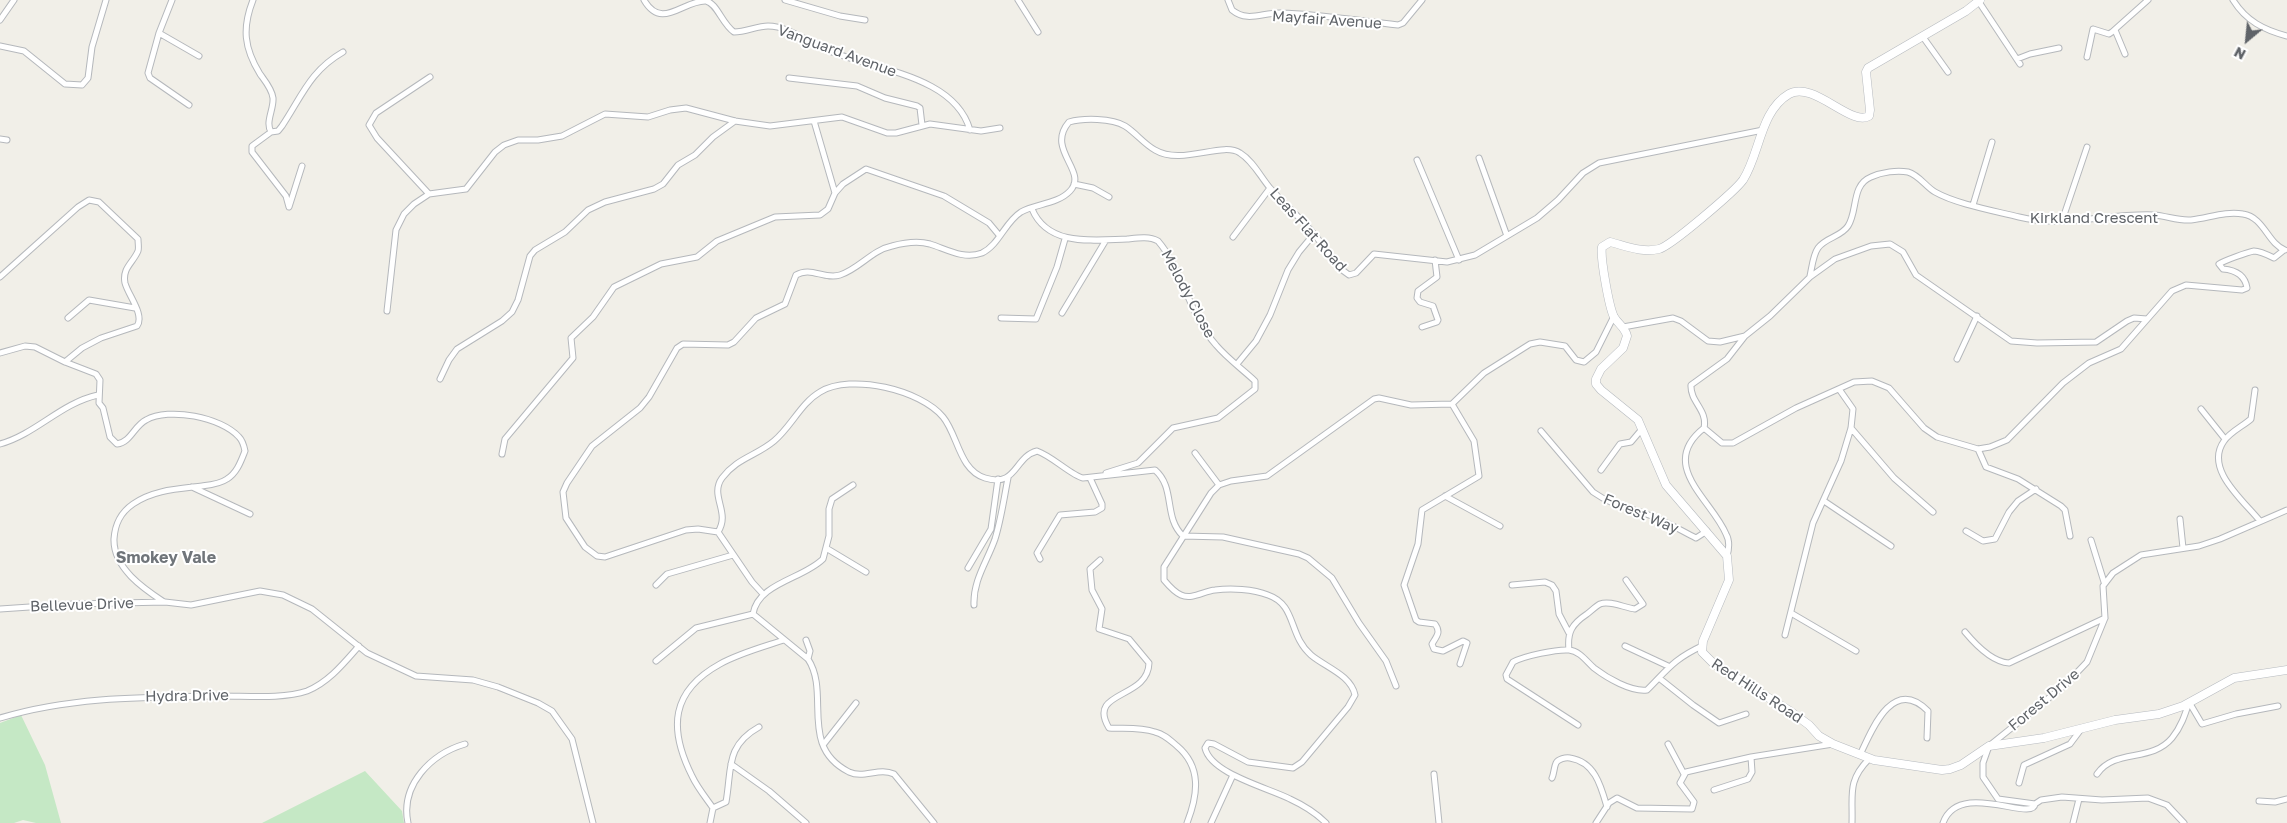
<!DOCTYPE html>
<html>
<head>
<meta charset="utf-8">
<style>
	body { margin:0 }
	#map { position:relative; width:2287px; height:823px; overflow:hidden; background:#f1efe8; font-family:"Golos Text",sans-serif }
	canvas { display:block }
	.north { position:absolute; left:2222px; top:15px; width:50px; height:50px; -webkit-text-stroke:4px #fff; paint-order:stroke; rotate:208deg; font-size:14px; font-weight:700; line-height:20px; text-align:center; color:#5f6368 }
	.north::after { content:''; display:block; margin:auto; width:18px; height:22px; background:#5f6368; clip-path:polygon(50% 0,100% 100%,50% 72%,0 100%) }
</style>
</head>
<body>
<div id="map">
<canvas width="2287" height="823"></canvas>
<div class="north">N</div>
</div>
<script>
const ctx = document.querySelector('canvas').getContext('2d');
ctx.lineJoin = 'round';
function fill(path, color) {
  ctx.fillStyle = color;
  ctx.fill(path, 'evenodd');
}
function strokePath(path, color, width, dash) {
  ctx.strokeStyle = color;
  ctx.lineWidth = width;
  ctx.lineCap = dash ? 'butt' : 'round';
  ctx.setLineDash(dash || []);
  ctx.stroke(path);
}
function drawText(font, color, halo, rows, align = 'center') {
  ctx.font = font + ' "Golos Text",sans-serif';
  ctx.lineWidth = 4;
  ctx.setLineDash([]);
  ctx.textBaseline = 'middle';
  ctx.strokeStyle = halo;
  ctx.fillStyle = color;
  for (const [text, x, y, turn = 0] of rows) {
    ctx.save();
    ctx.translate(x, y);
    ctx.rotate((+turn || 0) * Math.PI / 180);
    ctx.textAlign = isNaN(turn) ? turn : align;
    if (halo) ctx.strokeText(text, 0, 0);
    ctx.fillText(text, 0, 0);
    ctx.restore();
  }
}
fill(new Path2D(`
	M21,715L45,765L61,823H36L23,820L14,823H0V723Z
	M365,771L402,811L404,823H262Z`), '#c5e8c5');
const street = new Path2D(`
	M172,0L159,33L148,73L150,78L189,105
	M253,0C242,28 244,48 260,74C265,81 272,89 273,98C274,109 265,122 271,132L252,146V152L286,196L289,207L302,166
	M644,0C662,31 683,0 706,1C717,3 722,24 734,32C746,32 757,26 768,26C788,26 808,42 825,49C871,70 954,74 970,130
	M785,0L840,16L865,20
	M1018,0L1038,32
	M1228,0L1232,10C1248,23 1263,12 1281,13C1320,14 1359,21 1398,25L1403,23L1422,0
	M2233,0C2246,21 2264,30 2287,36
	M1979,2L2020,64
	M0,20L14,0
	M2115,30L2125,54
	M159,33L199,56
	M1923,37L1948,72
	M0,46L24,51L65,84L82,85L88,78L92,47L106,0
	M2087,57L2093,29L2109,34L2112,32L2148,0
	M2017,59L2030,54L2059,48
	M789,78L857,86L885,98L917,106L920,108L922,125
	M814,121L835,193
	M271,132L278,131L282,126C302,96 310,71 343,52
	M0,139L7,140
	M1479,158L1507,236
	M1417,160L1459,260
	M1074,184L1093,188L1109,197
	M429,194L377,138L369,125L376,113L430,77
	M1973,205L1992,142
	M1032,209C1048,247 1093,240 1127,239C1137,238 1149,236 1158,241C1183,270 1189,315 1216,345C1227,358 1242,369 1255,381V389L1218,418L1173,428L1138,463L1106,473
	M2062,221L2087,147
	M1233,237L1270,188
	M1810,276C1812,267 1813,255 1818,248C1826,237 1841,237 1848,226C1858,211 1851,185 1871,177C1882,172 1897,170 1908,172C1919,175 1926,187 1935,192C1956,204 1995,211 2019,217C2063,228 2109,213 2154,215C2167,216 2178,221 2191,220C2209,218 2225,211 2243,214C2264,217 2268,244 2285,250
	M0,277L78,207L89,200L99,202L138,239C138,243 139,248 138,251C133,263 122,268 125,283C128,295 145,315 137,326L101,338L82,348L65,362
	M387,311L396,230L404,214L414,204L429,194L466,189L495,152L504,145L518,140H538L562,136L605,114L648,117L670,110L686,108L735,121L770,126L842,117L887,133H896L930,124L981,131L1000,128
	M1062,313L1106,240
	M68,318L89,300L135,308
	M1001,318L1036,319L1057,267L1065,239
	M1422,327L1437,322L1438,320L1433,306L1420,302L1417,298L1418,291L1437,277L1435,260
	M1623,327L1673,318L1681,321L1708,341L1720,342L1745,336L1770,316L1810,277L1835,259L1871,246L1890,244L1903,252L1916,275L2011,341L2037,343L2096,342L2127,321L2134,318L2147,319
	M0,353L25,346L35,347L65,362L96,374L100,380L99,403L103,408L110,437L117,444C131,442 134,426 146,420C169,407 221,417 239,437C243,441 244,446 245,451C241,461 237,473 227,479C220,484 210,485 202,486C177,489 153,490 133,504C120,513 115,524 114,539C113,568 144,589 164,602
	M1957,359L1977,316
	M1237,364L1256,341L1270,315L1288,270L1299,252L1314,234
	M440,379L449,360L457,349L502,321L512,312L518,300L530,256L535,250L565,232L588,210L605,202L654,189L663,184L678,165L695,155L713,137L735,121
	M2255,390L2251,419C2243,426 2230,432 2224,441C2204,469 2243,500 2260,521
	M1452,404L1474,441L1479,476L1422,510L1418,544L1404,585L1416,620L1419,622L1435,624C1441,632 1437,636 1432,644L1434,649L1443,651L1463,641L1467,643L1460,664
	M2201,409L2225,439
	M1704,428L1722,443H1733L1796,408L1854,382L1872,381L1889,388L1924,428L1937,437L1978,449L1990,447L2007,440L2063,383L2089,363L2121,349L2172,291L2186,285L2242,290L2247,288C2245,275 2235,270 2223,269L2219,264C2223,261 2248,252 2254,251C2260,251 2268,255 2274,258L2284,250
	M1704,428C1657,465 1712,500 1726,534C1730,541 1729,549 1727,556
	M1704,428C1708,410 1690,402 1691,385L1727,359L1745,336
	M1851,428L1894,478L1933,512
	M1541,431L1593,492C1613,506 1625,506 1646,514C1664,520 1680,530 1696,538L1707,531
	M0,444C36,434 61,403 98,395
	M1978,449L1986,467L2018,479L2061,506L2065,510L2070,536
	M1195,453L1219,485
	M502,454L505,439L573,358L571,338L593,317L614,287L661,264L697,257L717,241L775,217L820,215L828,209L835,193L843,184L866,169L944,196L989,223L999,235
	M1601,470L1620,444L1631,442L1642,429
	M853,485L832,499L829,509V536L823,559C803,579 758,583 753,614L808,659C831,694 798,746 849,772C864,779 879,767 894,774L934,823
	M192,487L250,514
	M1445,496L1500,526
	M1824,501L1891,546
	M2180,519L2183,548
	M1966,531L1983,541L1995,539L2009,512L2018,501L2036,489
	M718,532C731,512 709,496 722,478C737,458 756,456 774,441C791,427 801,403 820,392C851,373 921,390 943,417C958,435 959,470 985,478C1017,488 1014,457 1037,451C1052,456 1072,476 1083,478L1155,470C1176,488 1163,517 1183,536L1223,537L1299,554L1308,558L1332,578L1359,623L1386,661L1396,686
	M2091,540L2104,582
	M826,548L866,572
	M1040,559L1037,553L1060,515L1095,512L1102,508V504L1090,478
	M1100,560L1090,569L1092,590L1102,609L1099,629L1129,639L1149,663C1148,700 1086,690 1109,728C1124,729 1140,727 1155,732C1164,734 1170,740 1177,746C1202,767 1198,795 1187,823
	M968,568L991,529L998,479
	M656,585L667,574L733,555
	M1512,585L1545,582L1552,585L1556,591L1559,614L1569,633
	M763,594L752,582L718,532L698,529L686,530L605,557L597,556L585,547L566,518L563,492L567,483L592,446L640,408L649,397L677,348L683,344L728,345L734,342L756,318L785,304L796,275C811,266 824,280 840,275C859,269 872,250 892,246C903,243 919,241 930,244C946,249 964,260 982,253C999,245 1005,222 1021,212C1035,204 1058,204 1070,191C1089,171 1045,150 1069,122C1083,118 1112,118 1125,126C1136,133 1144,144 1155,150C1182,166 1222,141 1240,153C1253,161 1260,176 1270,188C1284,204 1301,218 1314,234C1326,248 1333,265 1349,275L1356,273L1374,254L1447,262L1475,255L1537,218L1558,200L1583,173L1599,163L1763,130
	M974,605C973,580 987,562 995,539C1001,520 1004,498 1008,478
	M0,609L74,604L165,602L191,605L260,591L283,595L312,609L367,653L416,676L473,680L498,687L538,703L552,711L572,739L593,823
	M1791,613L1856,651
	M1965,632C1975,644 1992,662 2009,663L2105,618
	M1785,635L1813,523L1841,461L1851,428L1853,409L1839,389
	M806,640L810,651L808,659
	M1625,646L1668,666
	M1569,650C1567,632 1572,624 1587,614C1591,611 1596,606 1600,604C1610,600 1625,608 1635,609L1643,604L1626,580
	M656,661L696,628L753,614
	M1659,678L1693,705L1719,723L1746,714
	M2189,702L2202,724L2236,714L2278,706
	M0,718C69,697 141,697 212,696C240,695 281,700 307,691C329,682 344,663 359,646
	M1578,725L1507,679L1506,675L1513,662C1524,656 1557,649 1569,650C1580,651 1587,662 1594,668C1607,678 1631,692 1647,690C1668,669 1674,659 1702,646
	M759,727C725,746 732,769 726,802L713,808C706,798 697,787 692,776C668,728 671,691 720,664C740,653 763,647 784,640
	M1668,744L1684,774
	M823,745L856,703
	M1860,755C1872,729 1893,676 1928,711L1927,738
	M731,764L769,791L806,823
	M1434,774L1439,823
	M2097,774C2115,748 2151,763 2172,738C2181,727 2185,715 2189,702
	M1552,778C1554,774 1554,767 1556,763C1558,759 1566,757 1570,758C1595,762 1601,786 1607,807
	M2019,783L2024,765L2070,744L2082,728
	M1714,790L1748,779L1752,772L1751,757
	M2259,801L2275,802L2287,799
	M2035,804L2041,800L2062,797L2102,800L2148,798L2167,805L2184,823
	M408,823C400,785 431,754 465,744
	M710,823L713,808
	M1211,823L1233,775
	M1326,823C1316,813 1303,805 1290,799C1269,788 1211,774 1205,748L1208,743L1214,744L1248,762L1293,768L1302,762L1348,707L1355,695C1351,675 1325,667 1311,655C1288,635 1297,605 1268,595C1253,589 1231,588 1215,590C1204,591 1192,600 1181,595C1174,592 1169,586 1164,580V567L1211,493L1219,485L1231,481L1267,476L1374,399L1379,398L1411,405L1452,404L1484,373L1530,344L1540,342L1565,346L1576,360L1584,362L1596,352L1614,316
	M1596,823L1609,803L1617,798L1637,808L1692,809L1694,802L1680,783L1686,772L1751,757L1833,744
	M1852,823C1853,795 1847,781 1869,759
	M1943,823C1959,779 2033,823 2035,804L1998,799L1983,777V763L1989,746L2065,685L2087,662L2105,618L2103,586L2113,573L2141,555L2199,546L2220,539L2287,510
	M2073,823L2079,799`);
const secondary = new Path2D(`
	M1980,0L1966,11L1868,68L1866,72L1870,110L1869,116C1851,127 1813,80 1789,94C1760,111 1760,154 1743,180C1735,191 1671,246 1659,249C1642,253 1626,246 1610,242L1602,247C1600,257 1609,307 1614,317C1618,324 1625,327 1627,336L1623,348L1601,369L1596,379V384L1601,390L1638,420L1666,485L1727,556L1729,580L1703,641L1702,652L1714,664L1790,711L1809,725L1819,736L1833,744L1874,760L1942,770L1950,769L1961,765L1989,746L2044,738L2115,720L2159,714L2183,706L2234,678L2287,670`);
strokePath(street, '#b5b8bc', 7);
strokePath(secondary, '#b6babf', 9);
strokePath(street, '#fff', 5);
strokePath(secondary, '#fff', 8);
drawText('15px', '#5f6368', '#fff', [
	["Mayfair Avenue",1327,20,4],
	["Vanguard Avenue",837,51,20],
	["Kirkland Crescent",2094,218],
	["Leas Flat Road",1308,230,48],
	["Melody Close",1188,294,62],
	["Forest Way",1641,514,23],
	["Bellevue Drive",82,605,-2],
	["Red Hills Road",1757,691,33],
	["Hydra Drive",187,696,-1],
	["Forest Drive",2044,700,-40]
]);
drawText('bold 16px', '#70757a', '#fff', [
	["Smokey Vale",166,558]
]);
</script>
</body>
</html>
